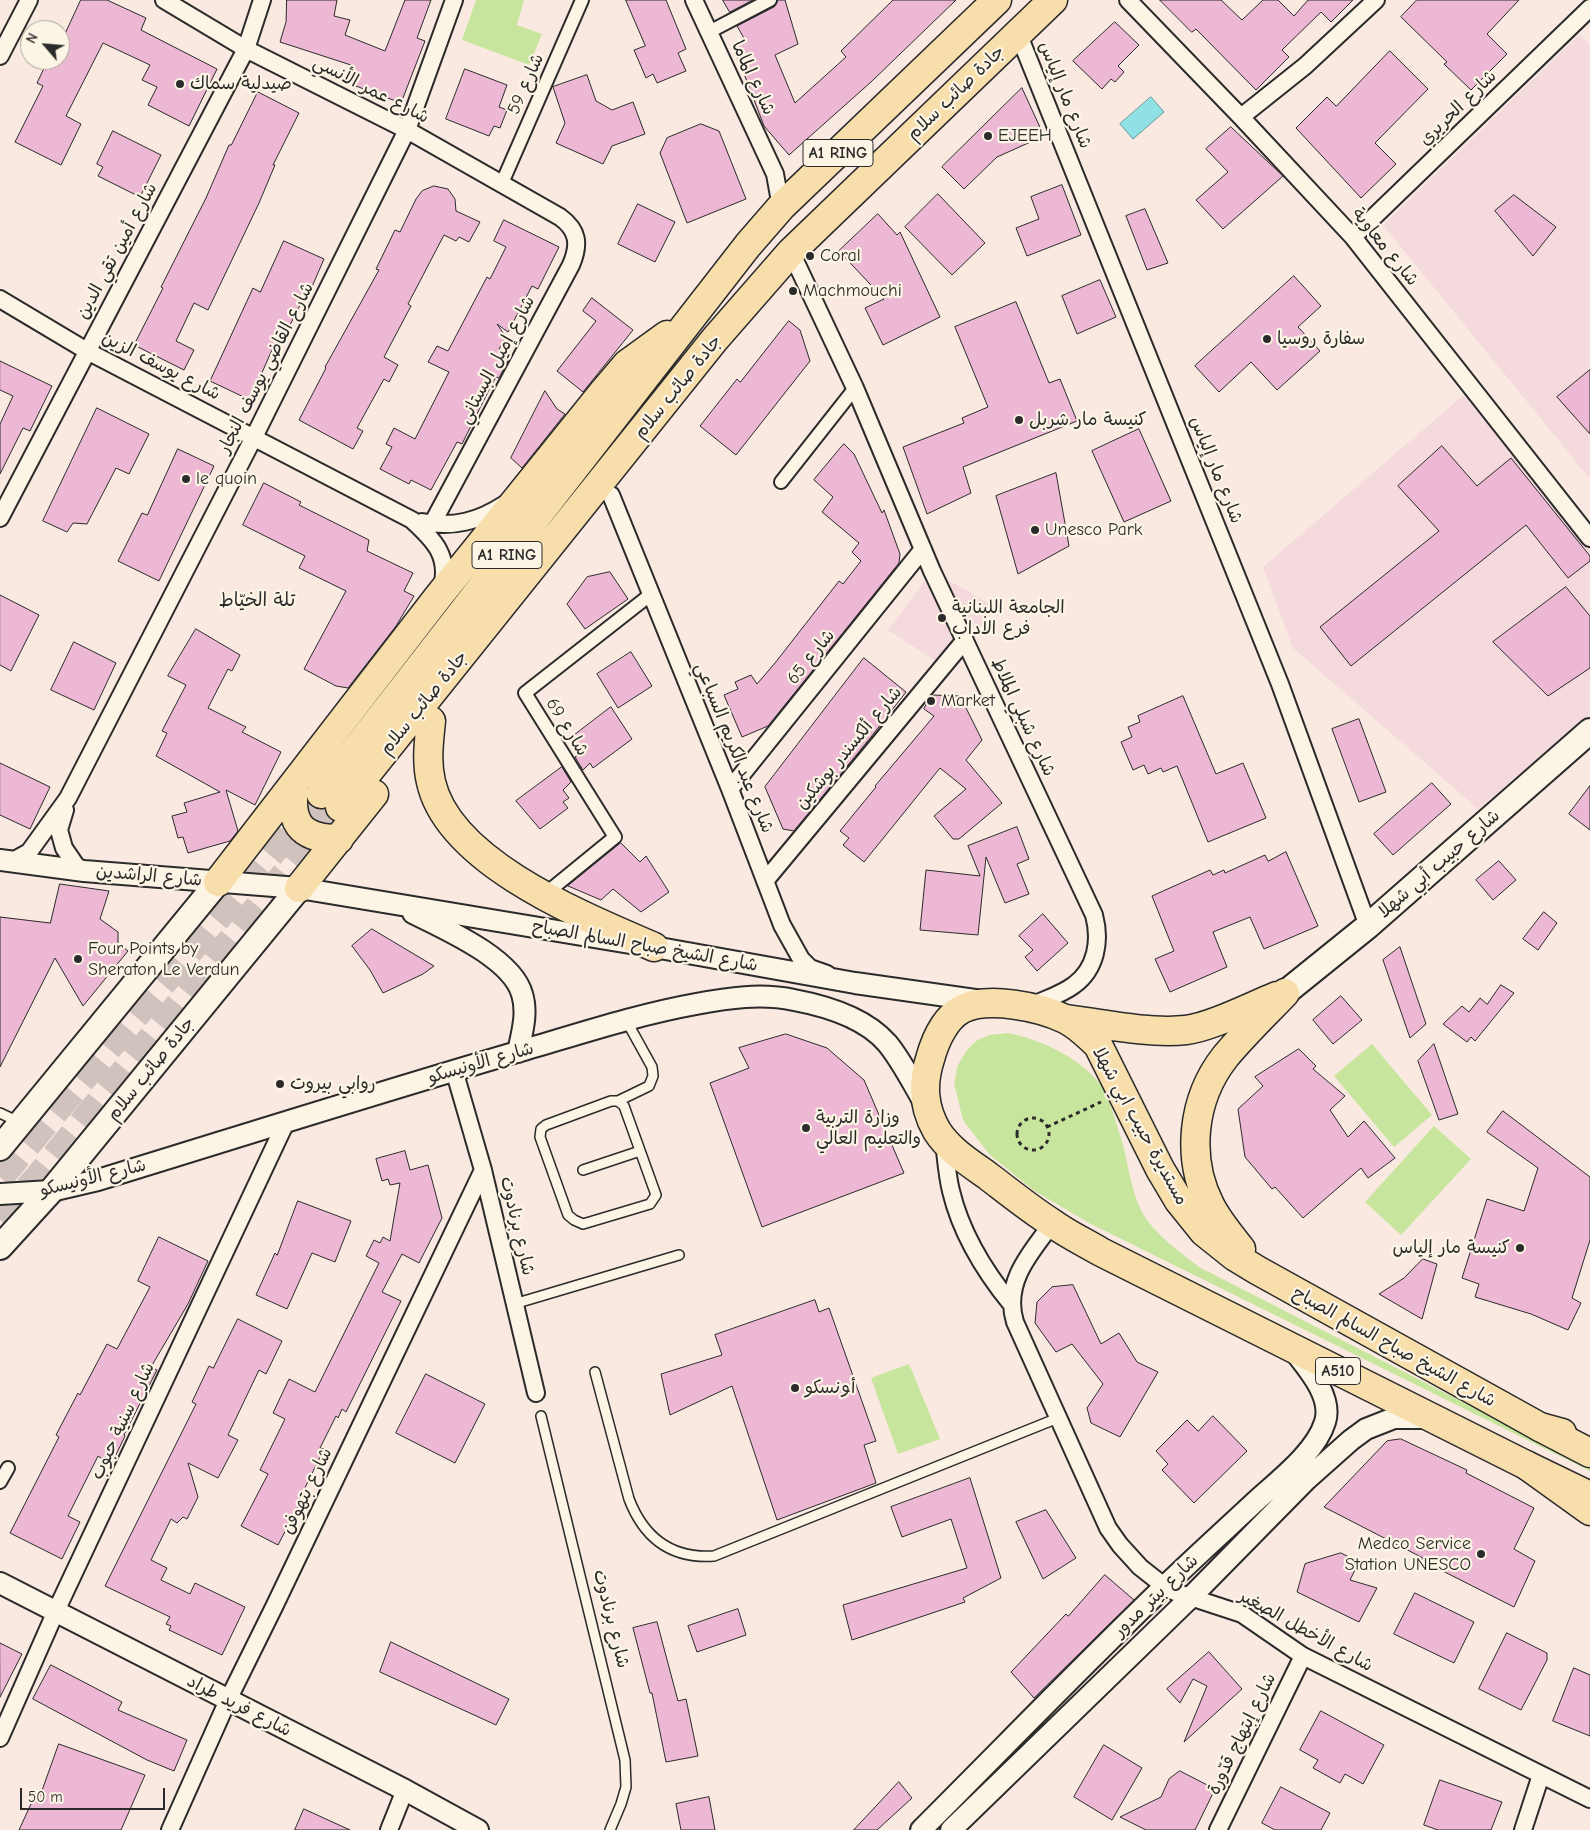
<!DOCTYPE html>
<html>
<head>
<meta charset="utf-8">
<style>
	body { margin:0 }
	#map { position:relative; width:1590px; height:1830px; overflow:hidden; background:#f9e9e1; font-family:"Comic Neue",sans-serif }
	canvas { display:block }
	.north { position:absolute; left:20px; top:20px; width:50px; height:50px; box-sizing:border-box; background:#fcf5e5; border:1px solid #a8a49b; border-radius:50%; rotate:297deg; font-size:14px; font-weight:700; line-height:20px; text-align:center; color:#2b2b2b }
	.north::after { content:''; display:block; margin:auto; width:18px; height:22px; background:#2b2b2b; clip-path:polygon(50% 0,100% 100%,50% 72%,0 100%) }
	.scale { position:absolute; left:20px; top:1788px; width:145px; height:22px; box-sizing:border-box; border:2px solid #2b2b2b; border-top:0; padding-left:6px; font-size:15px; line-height:18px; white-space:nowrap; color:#2b2b2b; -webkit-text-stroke:4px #fcf5e5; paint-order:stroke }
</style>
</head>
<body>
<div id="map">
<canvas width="1590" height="1830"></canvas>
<div class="north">N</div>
<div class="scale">50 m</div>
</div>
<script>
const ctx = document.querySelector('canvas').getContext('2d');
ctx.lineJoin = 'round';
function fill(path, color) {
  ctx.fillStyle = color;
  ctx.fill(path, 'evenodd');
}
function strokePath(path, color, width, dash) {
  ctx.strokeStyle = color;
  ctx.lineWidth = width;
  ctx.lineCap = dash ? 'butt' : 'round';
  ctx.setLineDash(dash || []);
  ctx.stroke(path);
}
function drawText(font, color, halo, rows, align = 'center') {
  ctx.font = font + ' "Comic Neue","Playpen Sans Arabic",sans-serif';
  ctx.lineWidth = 4.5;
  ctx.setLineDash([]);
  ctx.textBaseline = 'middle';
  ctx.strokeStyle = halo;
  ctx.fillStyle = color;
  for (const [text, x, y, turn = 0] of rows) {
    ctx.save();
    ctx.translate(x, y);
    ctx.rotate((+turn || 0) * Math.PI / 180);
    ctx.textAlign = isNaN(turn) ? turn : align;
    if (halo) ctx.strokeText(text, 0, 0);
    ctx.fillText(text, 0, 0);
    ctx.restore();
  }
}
fill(new Path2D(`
	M1580,34L1590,46V479L1383,225Z
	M1465,394L1590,549V714L1478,809L1293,648L1263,567Z
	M932,571L994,606L975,637L951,671L888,630Z`), '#f5dadd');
fill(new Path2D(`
	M476,0H524L517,25L542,34L529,65L462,40Z
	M1009,1033C1042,1040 1083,1059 1103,1088C1109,1097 1117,1126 1121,1138C1128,1161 1130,1186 1140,1208C1150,1231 1180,1252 1199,1267L1590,1467V1471L1089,1223L1033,1190L989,1154L963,1120L954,1083L958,1065L967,1050L976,1041L989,1035Z
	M1372,1044L1432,1115L1394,1147L1334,1076Z
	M1434,1126L1471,1159L1401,1235L1365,1202Z
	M909,1364L940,1439L898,1454L871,1378Z`), '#c8e59d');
const water = new Path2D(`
	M1151,97L1164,112L1133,139L1120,124Z`);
fill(water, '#8fe1e6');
strokePath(water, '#67989b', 1);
const building = new Path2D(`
	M81,0H107L146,18L141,30L217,69L189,126L148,105L157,87L142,80L150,65L103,43L66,116L81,124L61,165L15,142L43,86L37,83L48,60H60V45Z
	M287,0H337L334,16L350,20L345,35L385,51L405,0H431L417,38L425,41L401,103L348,83L354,66L280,42L286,22Z
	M626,0H666L686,49L678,53L686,71L657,83L653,74L646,78L634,50L645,46Z
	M723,0H753L730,12Z
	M778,0H785L798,44L775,55L795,103L846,57L841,51L893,0H956L871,82L789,155L764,126L733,45L745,40L737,26L774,7Z
	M1160,0H1221L1242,20L1263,0H1278L1294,16L1308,0H1353L1331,22L1321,12L1282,50L1289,57L1256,90L1196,29L1192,32Z
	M1417,0H1519L1487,34L1507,54L1471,90L1444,64L1447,62L1401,17Z
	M1115,22L1139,45L1118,66L1124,72L1115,82L1111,79L1102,89L1073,61Z
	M1390,51L1428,89L1375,143L1396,164L1361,198L1296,128L1327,97L1336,106Z
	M465,69L507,85L499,107L507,110L500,128L494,126L489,136L446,119Z
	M587,75L596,101L612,110L633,102L645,134L612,146L603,164L556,143L565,123L553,87Z
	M1022,88L1044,136L997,157L964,189L942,167Z
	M258,92L299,113L273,165H275L259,203L208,310L194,303L176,341L194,350L184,370L134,345L163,288L161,287L206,198L229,145H231Z
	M701,124L719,131L746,199L687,223L660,153L667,138Z
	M1231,127L1283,176L1223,229L1196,200L1228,172L1206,149Z
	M113,131L161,155L140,197L98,176L103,167L97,164Z
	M1062,185L1081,235L1027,256L1016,228L1039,219L1031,197Z
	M434,186L448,189L455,199L456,211L480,222L469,242L459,237L456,241L444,235L408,304L411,306L384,357L398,365L389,382L384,379L357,428L363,431L353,449L299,420L326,368L325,367L379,270L376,269L395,230L400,232L416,199L422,191Z
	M938,194L985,243L952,275L905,227Z
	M1514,195L1556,227L1533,256L1495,211Z
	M638,204L675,222L655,262L618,244Z
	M1145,209L1168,263L1147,270L1126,216Z
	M878,214L897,235L900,232L940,317L883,345L865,308L884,299L839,251Z
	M504,220L559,247L538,289L532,286L508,332L497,324L506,337L499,349L511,355L499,378L496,377L491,386L462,444L457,442L431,490L411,480L409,484L380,469L392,447L386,444L394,428L415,439L449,372L428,362L437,346L448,351L487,277L490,279L506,247L494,241Z
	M284,241L324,259L308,296L305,295L280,345L275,343L250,400L210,381L253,288L260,292Z
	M1294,276L1321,306L1298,327L1320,351L1277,390L1251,362L1219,392L1195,366Z
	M1100,280L1116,317L1077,334L1062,296Z
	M592,298L633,330L583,392L557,371L596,321L583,311Z
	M1016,302L1049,383L1060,379L1077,421L963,467L971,493L927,514L903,447L964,423L962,418L988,407L955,327Z
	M789,321L800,330L810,361L736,455L700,426L737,379L740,382Z
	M0,361L52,386L30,431L23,428L0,474V424L13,396L0,390Z
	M1590,370V434L1557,397Z
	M545,391L557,409L565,414L522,468L511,458Z
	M97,408L149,434L129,474L116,468L87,524L73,523L67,532L43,521Z
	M1139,429L1171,501L1124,522L1092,451Z
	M844,444L854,454L882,513L884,510L900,554L899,563L768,726L742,737L724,695L738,689L735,682L751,675L757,684L775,663L839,581L843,584L861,561L852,552L859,543L822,512L833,497L814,480Z
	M1442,446L1477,486L1511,458L1590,556V561L1568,578L1526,525L1351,666L1320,627L1439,531L1398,486Z
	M178,449L214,466L159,581L118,561L142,513L147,515Z
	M1056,473L1069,546L1018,574L996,496Z
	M264,483L301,502L299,505L369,540L367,551L413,573L404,591L414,596L396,626L348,688L336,686L304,669L346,591L299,568L305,556L243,525Z
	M610,572L628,599L585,629L567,604L587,577Z
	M1566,587L1590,616V668L1548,696L1493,642Z
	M0,595L39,615L11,671L0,665Z
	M196,629L240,655L232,671L228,669L208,708L246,727L242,732L281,752L255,805L226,790L238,831L230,841L188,853L183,837L178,838L172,816L187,812L184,803L220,792L156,756L167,733L162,731L186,685L168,676Z
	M74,642L116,663L94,710L51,690Z
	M631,652L652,686L618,708L597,674Z
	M864,658L906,692L871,737L794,831L783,829L765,787Z
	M932,695L960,696L982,740L966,760L1002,803L959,839H953L934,816L966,789L940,768L864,862L843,845L849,838L840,831L876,787L875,786L934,716L924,709Z
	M1183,696L1216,774L1243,763L1266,818L1208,842L1177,766L1163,772L1161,768L1148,774L1144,765L1133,770L1121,742L1132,737L1128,727L1140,722L1138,716Z
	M611,707L632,739L593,768L590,763L583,770L575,757L582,752L572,737Z
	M1359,719L1386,792L1359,802L1332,729Z
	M0,763L50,787L30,829L0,815Z
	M562,767L571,782L563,790L569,798L563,802L568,808L540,829L516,801Z
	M1432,783L1451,804L1393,855L1374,834Z
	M1590,786V830L1569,814Z
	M1017,827L1029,859L1017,864L1029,894L1005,903L986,857L978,935L920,930L926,870L980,876L968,846Z
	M621,843L640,862L646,856L669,892L641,912L613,889L601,900L568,886Z
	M1286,852L1318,926L1264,949L1250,917L1213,932L1227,967L1170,992L1155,959L1174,951L1152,896L1210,870L1213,875L1224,870L1225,873L1265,855L1268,861Z
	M1499,861L1516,880L1493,900L1476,880Z
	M60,884L109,891L100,919L118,932V943L128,951L83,1006L55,958L0,1067V917L50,923Z
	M1544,912L1557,923L1538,950L1523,939Z
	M1043,914L1068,943L1037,971L1025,957L1033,950L1019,936Z
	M372,929L434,966L423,974L383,993L370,970L352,946Z
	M1400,947L1426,1024L1410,1038L1383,960Z
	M1501,985L1514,993L1475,1041L1471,1037L1467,1042L1443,1024L1462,1006L1469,1012L1480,998L1487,1004Z
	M1341,996L1362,1020L1333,1044L1313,1020Z
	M786,1034L827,1048L864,1080L904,1173L762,1227L710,1083L749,1068L739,1048Z
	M1434,1044L1458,1114L1439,1120L1418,1061Z
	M1299,1049L1316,1066L1313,1069L1345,1096L1330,1110L1348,1137L1364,1121L1395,1158L1368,1178L1361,1168L1303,1218L1275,1187L1272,1189L1245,1157L1238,1109L1263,1086L1255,1077Z
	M1503,1111L1590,1177V1240L1572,1298L1581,1303L1568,1330L1531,1314L1475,1297L1479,1284L1462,1278L1487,1199L1524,1211L1538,1168L1487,1132Z
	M405,1151L410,1170L428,1165L442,1218L419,1263L402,1254L382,1292L401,1301L346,1412L342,1409L338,1418L336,1416L320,1448L324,1449L297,1504L299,1505L278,1545L241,1526L268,1474L260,1470L285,1419L273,1413L289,1379L315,1392L379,1263L366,1256L374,1240L380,1243L383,1237L390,1241L400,1183L390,1185L388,1179L382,1181L376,1159Z
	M298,1201L351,1221L335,1262L312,1253L287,1309L256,1295L275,1253L277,1255Z
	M159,1237L208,1261L188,1304L151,1367L157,1370L124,1435L125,1436L115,1457L107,1453L104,1460L98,1456L68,1516L80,1522L62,1559L10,1533L59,1437L56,1435L78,1393L80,1395L107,1344L117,1349L150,1287L138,1281Z
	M1423,1259L1437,1264L1422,1319L1379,1294L1404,1278Z
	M1073,1285L1101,1344L1119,1333L1137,1362L1158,1372L1120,1437L1091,1423L1087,1408L1103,1384L1072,1344L1056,1352L1035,1323L1037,1302L1052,1287Z
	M815,1300L819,1312L829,1308L876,1441L864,1445L876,1483L777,1520L732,1386L670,1415L661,1374L722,1355L715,1335Z
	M238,1319L282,1341L266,1374L259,1370L228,1435L238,1440L218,1478L188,1463L198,1497L187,1519L183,1517L177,1523L171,1519L151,1560L167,1568L161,1580L190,1594L195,1583L245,1607L222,1655L169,1630L171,1626L166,1624L170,1617L105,1586L196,1404L192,1402L209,1366L213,1368Z
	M426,1374L485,1404L455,1463L396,1433Z
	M1213,1416L1247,1451L1194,1503L1162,1470L1168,1464L1156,1451L1187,1420L1198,1431Z
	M1401,1439L1467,1470L1466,1473L1534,1508L1514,1549L1535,1561L1514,1607L1421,1560L1423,1558L1324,1507L1387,1441Z
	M970,1478L1001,1578L963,1598L965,1602L852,1640L843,1605L967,1568L951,1519L902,1537L891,1507Z
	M1046,1510L1076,1558L1043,1579L1016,1522Z
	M1341,1553L1359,1562L1350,1580L1377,1588L1359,1622L1297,1592L1305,1564Z
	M1105,1575L1134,1600L1034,1698L1011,1672L1066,1614L1068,1616Z
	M1415,1593L1474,1622L1454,1663L1394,1634Z
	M738,1609L746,1635L697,1652L688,1626Z
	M657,1622L678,1701L686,1699L698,1756L666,1762L652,1693H650L633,1628Z
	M1507,1633L1547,1653V1660L1521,1710L1479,1689Z
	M391,1642L509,1699L496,1725L380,1672Z
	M0,1643L22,1654L0,1697Z
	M1209,1652L1242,1689L1184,1742L1207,1686L1193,1679L1180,1703L1167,1689Z
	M51,1665L122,1702L118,1710L187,1740L174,1771L147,1760L33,1699Z
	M1574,1668L1590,1675V1736L1553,1721Z
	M1321,1711L1384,1745L1363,1784L1345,1774L1340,1783L1313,1768L1318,1760L1300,1750Z
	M59,1744L145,1775L121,1830H19L36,1793L40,1795Z
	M1104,1745L1142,1768L1112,1820L1074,1797Z
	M1180,1771L1215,1789L1195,1830H1146L1120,1817L1161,1797L1169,1779Z
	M1440,1780L1502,1802L1491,1830H1438L1424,1825Z
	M899,1782L912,1798L877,1830H854Z
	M1281,1787L1330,1813L1321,1830H1275L1262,1823Z
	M709,1797L715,1830H681L676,1804Z
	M304,1809L350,1830H295Z`);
fill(building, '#edb8d3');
strokePath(building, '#2b2b2b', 1);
strokePath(new Path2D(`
	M0,1177L321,794
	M0,1220L37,1179L340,807`), '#d0c3bd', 28, [28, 14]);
const service = new Path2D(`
	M611,1101H618L624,1106L656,1195L650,1204L583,1224L574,1220L568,1215L540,1137L541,1129L546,1125Z
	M618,1101L649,1086L653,1076L652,1067L626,1020
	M0,1113L19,1122
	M583,1170L640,1151
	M514,1304L679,1255
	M595,1372L629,1499C644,1538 671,1559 714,1556L1058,1418
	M541,1416L625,1760L626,1787L621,1804L610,1830`);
const pedestrian = new Path2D(`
	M709,32L770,0
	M502,183L582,0
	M781,482L855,388
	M544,895L615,837L525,693L650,595
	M0,1482L8,1468`);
const minor = new Path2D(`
	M164,0L246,49L407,130L560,217C578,230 580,244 571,265L432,524
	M694,0L775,174L781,207
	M1128,0L1241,117L1353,237L1590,538
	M1018,33L1280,684L1368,926
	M0,56L29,0
	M1241,117L1305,66L1376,0
	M1353,237L1590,8
	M791,252L855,388L932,571L1094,915C1101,941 1096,969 1074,985C1061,995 1043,1000 1029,1007
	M0,299L87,351L412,520C434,540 450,556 442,588
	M611,495L730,789L782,925L801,959L810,968L827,974
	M0,518L246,49L262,0
	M422,522C454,528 479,521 505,504
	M730,789L923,549
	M65,810L59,830L64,848L79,870
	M11,862L29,852L68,798L254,437L407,130L454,0
	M765,881L965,640
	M454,1070L483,1170L536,1393
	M944,1142C946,1158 947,1175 951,1191C961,1233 985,1272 1012,1305
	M1052,1224C1030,1253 1003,1283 1015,1322L1108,1528L1120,1545L1140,1567L1164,1586L1175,1592L1242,1614L1303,1656L1590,1799
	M0,1738L56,1611L286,1122
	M170,1830L228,1700L274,1607L483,1170
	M389,1830L405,1790
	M1218,1830L1303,1656
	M1523,1830L1541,1775`);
const tertiary = new Path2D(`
	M0,860L84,871L299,888L654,947L855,983L982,1001
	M413,913C445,929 512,958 522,994C528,1013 522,1033 518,1052
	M0,1194L51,1191L98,1180C238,1137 377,1093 517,1052C576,1035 635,1015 696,1004C728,998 761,993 794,1000C826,1006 865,1018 887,1043C902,1061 913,1084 925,1104
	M0,1583L405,1790L478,1830
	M921,1830C1002,1749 1082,1666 1165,1586C1195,1557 1226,1529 1256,1501C1279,1480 1316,1452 1325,1422C1333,1397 1308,1369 1294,1351
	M951,1830L1190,1598L1306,1480L1351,1440L1366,1429L1394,1418H1429`);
const secondary = new Path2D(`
	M1285,993L1368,926L1590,731
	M0,1148L218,882
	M0,1247L51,1191L299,888`);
const trunk = new Path2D(`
	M431,721C429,741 426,761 431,782C449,863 585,917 654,947
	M295,783C288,821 299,839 339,839
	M321,794L748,245L781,207L997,0
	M340,807L715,339L791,252L1053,0
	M218,882L438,597L604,391L627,364L667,335
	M299,888L374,794
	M1067,1019C1103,1024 1150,1034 1186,1030C1211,1027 1252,1006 1277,996
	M1241,1249C1230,1235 1218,1221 1210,1205C1186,1158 1192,1099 1225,1057C1243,1035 1265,1014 1285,993
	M1562,1433L1540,1427L1257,1270L1234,1256L1204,1232L1179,1201L1160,1169L1098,1045C1088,1036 1078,1025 1065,1019C1040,1007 988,996 962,1009C945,1018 935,1041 930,1059C922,1084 923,1107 937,1131C949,1150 970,1163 988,1176C1009,1192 1030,1209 1052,1223C1067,1234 1084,1242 1101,1252L1526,1465L1590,1511`);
const motorway = new Path2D(`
	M1540,1427L1590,1453
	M1526,1465L1590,1496`);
strokePath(service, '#2b2b2b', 12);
strokePath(pedestrian, '#2b2b2b', 16);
strokePath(minor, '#2b2b2b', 20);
strokePath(tertiary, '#2b2b2b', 24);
strokePath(secondary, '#2b2b2b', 28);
strokePath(trunk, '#2b2b2b', 31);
strokePath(motorway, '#2b2b2b', 31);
strokePath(new Path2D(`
	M1017 1134a16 16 0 1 1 32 0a16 16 0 1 1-32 0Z
	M1047,1127L1101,1102`), '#2b2b2b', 3, [4, 4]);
strokePath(service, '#fcf5e5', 9);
strokePath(pedestrian, '#fcf5e5', 12);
strokePath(minor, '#fcf5e5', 16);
strokePath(tertiary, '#fcf5e5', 20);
strokePath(secondary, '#fcf5e5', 24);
strokePath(trunk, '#f8deab', 28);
strokePath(motorway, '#f8deab', 28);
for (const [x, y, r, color] of [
	[180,84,5,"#2b2b2b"],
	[988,136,5,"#2b2b2b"],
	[810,256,5,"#2b2b2b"],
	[793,291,5,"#2b2b2b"],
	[1267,339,5,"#2b2b2b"],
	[1019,420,5,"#2b2b2b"],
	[186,479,5,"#2b2b2b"],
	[1035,530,5,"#2b2b2b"],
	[942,618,5,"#2b2b2b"],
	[931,701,5,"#2b2b2b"],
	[78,959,5,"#2b2b2b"],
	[280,1084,5,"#2b2b2b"],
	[806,1128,5,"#2b2b2b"],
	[1520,1248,5,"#2b2b2b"],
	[795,1388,5,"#2b2b2b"],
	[1481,1554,5,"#2b2b2b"]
]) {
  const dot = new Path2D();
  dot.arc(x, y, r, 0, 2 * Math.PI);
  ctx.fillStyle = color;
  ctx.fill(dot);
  strokePath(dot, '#fcf5e5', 2);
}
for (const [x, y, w] of [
	[838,153,70],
	[507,555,70],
	[1338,1371,45]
]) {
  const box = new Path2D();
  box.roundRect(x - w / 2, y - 13.5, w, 27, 4);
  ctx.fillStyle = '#fcf5e5';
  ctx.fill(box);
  strokePath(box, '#2b2b2b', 1);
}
drawText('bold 16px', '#2b2b2b', null, [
	["A1 RING",838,153],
	["A1 RING",507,555],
	["A510",1338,1371]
]);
drawText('18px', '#2b2b2b', '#fcf5e5', [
	["شارع الماما",753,78,65],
	["شارع 59",526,84,-66],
	["شارع عمر الأنسي",371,90,27],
	["جادة صائب سلام",956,93,-44],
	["شارع مار إلياس",1065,95,68],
	["شارع الحريري",1458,108,-44],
	["شارع معاوية",1385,247,51],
	["شارع أمين تقي الدين",117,251,-62],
	["شارع إميل البستاني",497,360,-62],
	["شارع يوسف الزين",161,366,27],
	["شارع القاضي يوسف النجار",266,368,-63],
	["جادة صائب سلام",678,387,-51],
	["شارع مار إلياس",1216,470,68],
	["شارع 65",811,657,-51],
	["جادة صائب سلام",424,703,-51],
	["شارع شبلي الملاط",1023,717,65],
	["شارع 69",567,727,58],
	["شارع عبد الكريم السباعي",734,748,68],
	["شارع ألكسندر بوشكين",849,748,-50],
	["شارع حبيب أبي شهلا",1439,864,-41],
	["شارع الراشدين",149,876,5],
	["شارع الشيخ صباح السالم الصباح",645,946,10],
	["شارع الأونيسكو",481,1063,-16],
	["جادة صائب سلام",151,1069,-51],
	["مستديرة حبيب ابي شهلا",1140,1126,61],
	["شارع الأونيسكو",93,1178,-14],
	["شارع برنادوت",517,1226,77],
	["شارع الشيخ صباح السالم الصباح",1394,1347,29],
	["شارع سنية حبوب",123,1421,-65],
	["شارع بتهوفن",307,1491,-64],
	["شارع بيتر مدور",1156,1596,-44],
	["شارع برنادوت",611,1619,76],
	["شارع الأخطل الصغير",1306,1631,29],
	["شارع فريد طراد",239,1706,27],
	["شارع إبتهاج قدّورة",1242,1734,-64]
]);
drawText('18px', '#2b2b2b', '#fcf5e5', [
	["صيدلية سماك",190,84],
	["EJEEH",998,136],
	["Coral",820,256],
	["Machmouchi",803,291],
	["سفارة روسيا",1277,339],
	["كنيسة مار شربل",1029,420],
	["le quoin",196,479],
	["Unesco Park",1045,530],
	["الجامعة اللبنانية",952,608],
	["فرع الاداب",952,629],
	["Market",941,701],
	["Four Points by",88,949],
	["Sheraton Le Verdun",88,970],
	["روابي بيروت",290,1084],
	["وزارة التربية",816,1118],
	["والتعليم العالي",816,1139],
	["كنيسة مار إلياس",1510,1248,"right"],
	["أونسكو",805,1388],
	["Medco Service",1471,1544,"right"],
	["Station UNESCO",1471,1565,"right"]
], 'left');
drawText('19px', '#2b2b2b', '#fcf5e5', [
	["تلة الخيّاط",257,601]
]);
</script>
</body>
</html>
